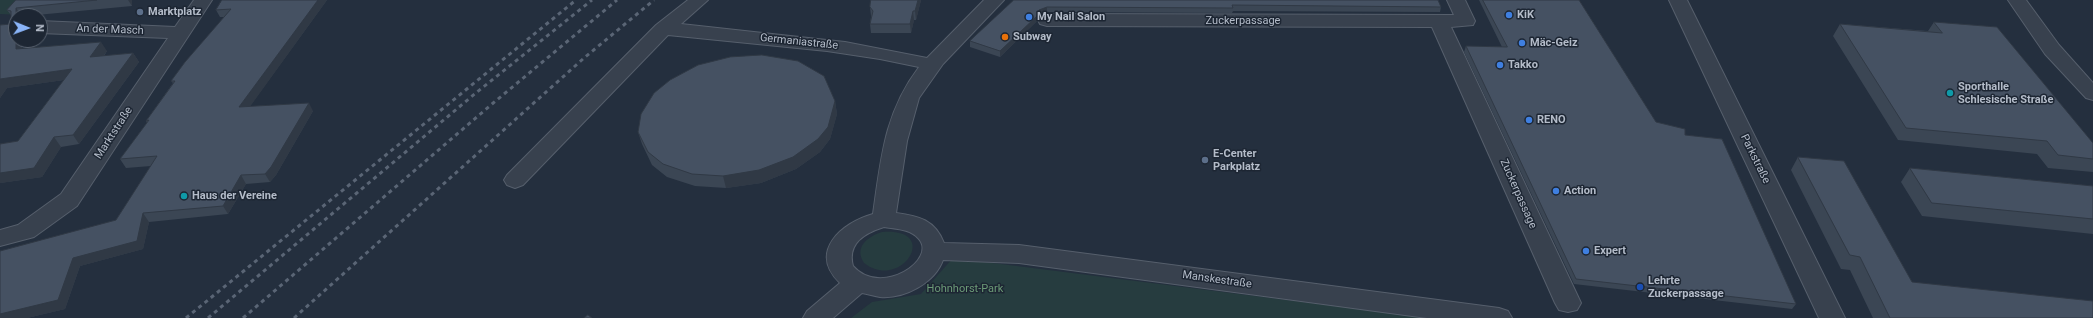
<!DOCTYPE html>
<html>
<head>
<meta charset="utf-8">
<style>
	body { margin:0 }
	#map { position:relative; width:2093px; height:318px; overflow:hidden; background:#242f3e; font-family:Roboto,sans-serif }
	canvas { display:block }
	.north { position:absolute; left:8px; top:8px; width:40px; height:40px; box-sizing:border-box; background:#1d2633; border:1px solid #59626f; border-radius:50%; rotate:91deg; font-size:11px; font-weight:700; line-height:16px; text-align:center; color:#b4bcc9 }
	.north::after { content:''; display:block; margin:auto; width:14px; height:18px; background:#8ab4f8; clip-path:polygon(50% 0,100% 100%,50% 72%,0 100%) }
</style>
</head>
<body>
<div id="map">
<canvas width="2093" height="318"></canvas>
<div class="north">N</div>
</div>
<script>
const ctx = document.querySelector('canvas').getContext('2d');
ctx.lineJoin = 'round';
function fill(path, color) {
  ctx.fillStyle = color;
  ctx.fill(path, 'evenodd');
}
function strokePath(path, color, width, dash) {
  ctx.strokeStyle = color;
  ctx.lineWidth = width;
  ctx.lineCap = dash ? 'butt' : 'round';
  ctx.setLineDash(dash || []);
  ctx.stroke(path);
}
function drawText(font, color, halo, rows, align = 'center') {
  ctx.font = font + ' Roboto,sans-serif';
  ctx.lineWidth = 3;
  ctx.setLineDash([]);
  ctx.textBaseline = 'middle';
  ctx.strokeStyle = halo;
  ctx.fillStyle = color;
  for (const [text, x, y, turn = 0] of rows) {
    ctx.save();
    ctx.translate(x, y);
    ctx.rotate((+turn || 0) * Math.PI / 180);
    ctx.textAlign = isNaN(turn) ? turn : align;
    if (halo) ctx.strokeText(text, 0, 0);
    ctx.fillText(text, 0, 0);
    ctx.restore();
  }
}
fill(new Path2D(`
	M0,0H25L20,15L0,14Z
	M882,232C942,227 902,292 864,263C854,247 867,237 882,232Z
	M953,258L1429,318H851L872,302L921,294Z`), '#263c3f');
const minor = new Path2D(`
	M194,0H212L77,206L34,237L0,246V230L18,225L61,194L168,38L40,33V21L175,27Z
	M688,0H708L681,24L845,42L927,58L984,0H1004L943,64L919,98L907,141L896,213C919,216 935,220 944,243L1019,245L1499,308L1508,311L1512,318H1427L1019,263L943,260C935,283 904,299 880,297C874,296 868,294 862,293L833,318H803L807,311L840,283C808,252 841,223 873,214C881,159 884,113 919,67L880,59L827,51L668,35L523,185L515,188L507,185L504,180L507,175L656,25ZM884,227C896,229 910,229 918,238C939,259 881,298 853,266C847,243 865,233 884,227Z
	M1447,0H1465L1475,21L1473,25L1451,27L1581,303L1577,310L1568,312L1559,310L1555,303L1432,27L1047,26L1040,24L1038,20L1040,16L1047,14L1454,15Z
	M1669,0H1687L1845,318H1819Z
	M2008,0H2026L2059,45L2093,83V100L2086,98L2045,54Z`);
strokePath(minor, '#565f6c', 2);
fill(minor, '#38414e');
strokePath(new Path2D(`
	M186,318L576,0
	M208,318L477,92L592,0
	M243,318L492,104L617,0
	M294,318L584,58L654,0`), '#5a6575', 3, [4, 4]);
fill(new Path2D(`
	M16,0H132V6L26,16H16L22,40V49L107,51L104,56L133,53L139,62L79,144L61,147L42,177L0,183V144L18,141L64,80L7,88L0,98V25L11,24V15L7,10Z
	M327,0L250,106L313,111L276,175L270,182L246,184L228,214L149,222L143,249L80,266L65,309L27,318H0L116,220L151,166L126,168L120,159L147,123L146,121L173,83L171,81L224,17H220L216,10Z
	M871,0H921L916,20H914L911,33H871L870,24L871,17V16L870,7Z
	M1014,0L1441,7L1440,12L1233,11L1232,13L1047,12L1039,15L1037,21L1000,57L970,47V41Z
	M1479,0H1579L1656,122L1685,135L1796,304L1792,309L1574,284L1464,52L1466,46L1502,47Z
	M1934,22L2093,143V172L2048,168L2037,154L1898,140L1833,36L1840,24L1928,31Z
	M835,101L837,114L830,139L820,152L796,169L761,183L726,188L695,186L667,177L652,165L642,144L638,132Z
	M1798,157L1912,282L2093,318H1873L1850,270L1841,269L1791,170Z
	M1910,168L2093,186V234L1922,216L1901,182Z`), '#3b4654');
fill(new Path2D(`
	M128,0H132V6Z
	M318,0H327L244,115L239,107Z
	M918,0H921L916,20L915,11Z
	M1047,7V12L1039,15L1037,21L1000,57V51L1039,10Z
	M16,8L22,16H16V40H22V58L16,49Z
	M913,11L914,20L911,33L910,24Z
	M101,42L107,51L96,66L90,57Z
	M133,53L139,62L79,144L73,135Z
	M72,69L78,78L7,88L0,98V79Z
	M835,101L837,114L830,139L820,152L796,169L761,183L726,188L723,176Z
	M309,103L313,111L276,175L270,182L265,174Z
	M54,137L61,147L42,177L0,183V173Z
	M241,175L246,184L228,214L223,206Z
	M143,213L149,222L143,249L80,266L65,309L27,318H0V314L73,258Z`), '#303945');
const building = new Path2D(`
	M16,0H97L16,8V49L101,42L90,57L133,53L73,135L54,137L34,168L0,173V144L18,141L72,69L0,79V25L11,24V11L7,10Z
	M222,0H318L239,107L309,103L271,167L265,174L241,175L223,206L143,213L137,241L73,258L58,300L0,314V251L116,220L157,156L120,159L149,120L146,121L175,81H171L185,62L231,9L216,10Z
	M871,0H918L915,11H913L910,24H870L873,11L870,7Z
	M1014,0H1438L1441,7L1232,5L1233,8L1047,7L1039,10L1037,16L1000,51L970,41Z
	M1483,0H1579L1656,122L1685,129V135L1722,139L1796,304L1576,279L1466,46L1507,47Z
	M1934,22L1997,27L2093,143V159L2058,155L2047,141L1906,128L1840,24L1942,33Z
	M762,55L798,61L824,76L835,101L828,127L818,139L793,157L759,170L723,176L692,174L663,164L648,152L638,132L641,114L654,93L670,80L698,65L730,57Z
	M1798,157L1844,161L1912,282L2093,301V318H1890L1860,257L1850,255Z
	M1910,168L2093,186V219L1932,203Z
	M588,315L592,318H584Z`);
fill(building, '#455162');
strokePath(building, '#303945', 1);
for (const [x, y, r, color] of [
	[140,12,4,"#5c6f8a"],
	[1509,15,4,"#3f7fe0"],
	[1029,17,4,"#3f7fe0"],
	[1005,37,4,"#e8710a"],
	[1522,43,4,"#3f7fe0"],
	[1500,65,4,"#3f7fe0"],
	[1950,93,4,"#0f9aa8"],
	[1529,120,4,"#3f7fe0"],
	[1205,160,4,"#5c6f8a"],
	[1556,191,4,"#3f7fe0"],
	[184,196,4,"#0f9aa8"],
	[1586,251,4,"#3f7fe0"],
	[1640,287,4,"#1a4fb4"]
]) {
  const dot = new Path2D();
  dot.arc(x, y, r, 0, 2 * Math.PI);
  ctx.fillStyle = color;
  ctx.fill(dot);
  strokePath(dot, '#1d2633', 1.5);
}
drawText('bold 11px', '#b4bcc9', '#1d2633', [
	["Marktplatz",148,12],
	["KiK",1517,15],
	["My Nail Salon",1037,17],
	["Subway",1013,37],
	["Mäc-Geiz",1530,43],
	["Takko",1508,65],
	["Sporthalle",1958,87],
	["Schlesische Straße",1958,100],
	["RENO",1537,120],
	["E-Center",1213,154],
	["Parkplatz",1213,167],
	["Action",1564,191],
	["Haus der Vereine",192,196],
	["Expert",1594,251],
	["Lehrte",1648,281],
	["Zuckerpassage",1648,294]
], 'left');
drawText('11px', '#b4bcc9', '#1d2633', [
	["Zuckerpassage",1243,21],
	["An der Masch",110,30,2],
	["Germaniastraße",799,42,6],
	["Marktstraße",114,133,-57],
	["Parkstraße",1755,159,64],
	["Zuckerpassage",1518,194,66],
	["Manskestraße",1217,280,8]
]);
drawText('11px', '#6b9a76', '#1d2633', [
	["Hohnhorst-Park",965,289]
]);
</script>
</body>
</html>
